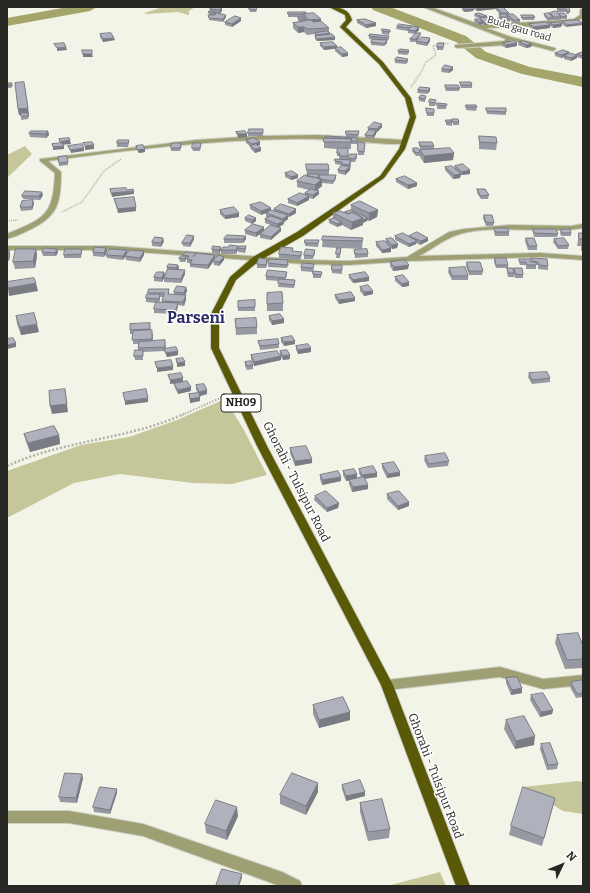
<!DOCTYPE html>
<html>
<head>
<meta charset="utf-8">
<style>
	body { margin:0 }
	#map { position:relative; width:590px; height:893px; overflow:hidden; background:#f3f4e8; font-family:Bitter,serif }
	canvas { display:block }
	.frame { position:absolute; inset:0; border:8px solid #272823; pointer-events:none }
	.north { position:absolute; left:542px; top:845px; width:40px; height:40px; -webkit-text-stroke:3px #fff; paint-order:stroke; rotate:47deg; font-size:11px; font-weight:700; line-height:16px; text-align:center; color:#272823 }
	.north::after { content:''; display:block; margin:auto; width:14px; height:18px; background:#272823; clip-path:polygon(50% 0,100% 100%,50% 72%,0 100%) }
</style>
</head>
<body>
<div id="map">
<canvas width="590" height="893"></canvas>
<div class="frame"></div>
<div class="north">N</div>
</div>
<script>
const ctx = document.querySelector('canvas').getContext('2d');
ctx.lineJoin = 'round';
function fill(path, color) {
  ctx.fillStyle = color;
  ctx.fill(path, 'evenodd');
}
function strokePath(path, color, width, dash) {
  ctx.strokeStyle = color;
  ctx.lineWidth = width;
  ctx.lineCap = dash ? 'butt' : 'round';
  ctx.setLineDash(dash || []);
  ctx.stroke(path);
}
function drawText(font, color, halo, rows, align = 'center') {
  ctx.font = font + ' Bitter,serif';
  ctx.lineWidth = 3;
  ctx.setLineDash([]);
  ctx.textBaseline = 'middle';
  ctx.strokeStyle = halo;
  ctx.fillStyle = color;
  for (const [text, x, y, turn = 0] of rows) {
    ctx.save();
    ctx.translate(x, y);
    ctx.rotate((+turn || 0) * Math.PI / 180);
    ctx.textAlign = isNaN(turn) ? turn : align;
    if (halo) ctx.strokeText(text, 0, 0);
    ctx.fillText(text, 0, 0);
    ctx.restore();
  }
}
fill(new Path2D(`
	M163,7H195L189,11V15L178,12L147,14L144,13Z
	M25,146L32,154L7,178V155Z
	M225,399L244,430L267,475L232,484L193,483L120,474L74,483L7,518V471L81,445L129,437L177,420Z
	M578,781L583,782V814L563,811L523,787Z
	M440,872L446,886H387Z`), '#c5c79a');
fill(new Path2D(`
	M68,7H97L90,11L7,26V18Z
	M371,7H390L466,36L486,52L530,67L583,77V87L522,74L476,58L456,42L373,10Z`), '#a3a56a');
const street = new Path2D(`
	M423,7H431L481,25L564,20L574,19L580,15V10L583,8V18C568,27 506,27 486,28L511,37L555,48L556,49L553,51L511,40L506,45L457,48L455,47V45L504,41L506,39Z
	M318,135L404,140L407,142L404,144H390C356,142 323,138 290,139C209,140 128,150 48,161L61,172C61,204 58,217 27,231C21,234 14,237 7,239V234C45,218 53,216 55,173L40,161V159L196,140L258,136Z
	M583,224V228C543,235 496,223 457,235C444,239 431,250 419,256L540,253L583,256V260L540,257L409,261L348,265L305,264L110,250H7V246H110L305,260L348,261L407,257L449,232L464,229L510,225L571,226Z
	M500,667L543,679L583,675V685L543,689L500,677L387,690L383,689L381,685L383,681L387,680Z
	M7,811H69L143,824L282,872L300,881L302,886H280L143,836L69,823H7Z`);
const primary = new Path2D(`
	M329,7C340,7 349,9 352,20L346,27L383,62L411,98L416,117L405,149L384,178L303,236L259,261L236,280L219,314V348L267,446L393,685L470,886H456L381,685L257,446L211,348V314L230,277L253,257L297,232L380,176L399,149L410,117L405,98L379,64L340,27L346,20L345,15Z`);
strokePath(street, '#cecfc5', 2);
strokePath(primary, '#cecfc5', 2);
strokePath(new Path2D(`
	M411,87L422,71L425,63L436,55L433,46L440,43L449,44
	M62,212L82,202L104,171L121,159
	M7,221L18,220`), '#b1b2a8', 1.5, [1, 1]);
strokePath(new Path2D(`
	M182,415L227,395`), '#b1b2a8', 2, [1.5, 1.5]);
strokePath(new Path2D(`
	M7,466C63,440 127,440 184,414`), '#b1b2a8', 2.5, [2, 2]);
fill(street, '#9e9f72');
fill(primary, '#595907');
fill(new Path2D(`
	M462,7L474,9L473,11L464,12L462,10Z
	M474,7H503L509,13L508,14L520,20V23H513L508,18L510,20L509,23L500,24L498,21V18H500L499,17V14H500L496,10V9L477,11L474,9Z
	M557,7H572V8H569V14H566V12H557Z
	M210,9L222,11L220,13L226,17L223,22L209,20V13L210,11Z
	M249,9L257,10L256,12H250Z
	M288,12L306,14L321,19V21L329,28V33L330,35L335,40L317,41L315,39V34L307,35L304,32L298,33L293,28V23L299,22L298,20V17H288Z
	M550,13L559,14V13L567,16V19H561V20H553V19V20L548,21L544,16V14H550Z
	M475,14L487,16L486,18L495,21V23L484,25L483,24L479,25L474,22L475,19H480L474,16Z
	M521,15L535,17L534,20H523L521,18Z
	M241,18V21L232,27L225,25V22Z
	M357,20L376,23V26L366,28L357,23Z
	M578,20L566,27L562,24L561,27L553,28L550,26V28L534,30L529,27V24L549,25L550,23L562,24V21Z
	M397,26L419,27V30L416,33L420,36L415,42H410V39L415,34L408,33V31L396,29Z
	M382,29L390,30L389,35L382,34Z
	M100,34L115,40L103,42L100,37Z
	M369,36H389V39L387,41V43L384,46L371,45V42L373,40L369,39Z
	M430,38V41L427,46L416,44V41Z
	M519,42L532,44L531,47L526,48L518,45Z
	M320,43L337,46V48L348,56L342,57L335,51V49L324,50L320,46Z
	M503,43H517V46L506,48L502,46Z
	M444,46L443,50H437V47Z
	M409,50V53L407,55L398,54V51Z
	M583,52V59L577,57V58L571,61L564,59V57L561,58L555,56V53L569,54L577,55V54Z
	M408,59V62L406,64L395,63V60Z
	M453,67V70L449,73L441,72L442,69Z
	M460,82L472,85V88H461L460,85Z
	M7,83H12L13,86L11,88H7Z
	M445,85L460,88L459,91H446L445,88Z
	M430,88V91L427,94L417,93L418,90Z
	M426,96L425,102L419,101V98Z
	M429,102L436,103L435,106H429Z
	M437,103L447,104L446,109H437Z
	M466,105L477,107L476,111L466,110Z
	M426,108L434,113V116H427Z
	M486,108L506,112V115L487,114Z
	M18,109L29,114L28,119L21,120V115H19Z
	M452,119L459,122V125H453Z
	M446,120L452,122V126L446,125Z
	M382,124V127L376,133V134L373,139L365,138V135L368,131V128Z
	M48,131L49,135L46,138L30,137L29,133Z
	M359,131L358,138H357V144H351V149H348V160L340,159L348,160V158L357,154V158L355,162H351L350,170L345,175L338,173V170L341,166V165L335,164V159H339V156H337V149L324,148V142L345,138L346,137V134Z
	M248,133H263V136H248Z
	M479,136L497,143L496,150L479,149Z
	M129,140V143L128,147H117V143Z
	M246,140L260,142V145L258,146L261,151L255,153L251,149L250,146L246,143Z
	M358,142L365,146L364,155H358Z
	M419,142L434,146V149L454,153L453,160L424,163L420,157V156H416L412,151L413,148L420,151V150L431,149L421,150L419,146Z
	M136,146L145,149V152L139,153L136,149Z
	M182,146L180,151H171V148Z
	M201,147L200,151H193L192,148Z
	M58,157L68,162V165L59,166Z
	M306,164L329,170V175L336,178L333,184L322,183V186L317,190L319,194L313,199L309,198V200L297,206L288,203V199L305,195V193L309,190L297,187V181L307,175Z
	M455,166L470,174L461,175L460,178L453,179L445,170V167L454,168Z
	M285,173L298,175V178L291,180L285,177Z
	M396,179L417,183V186L408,189L396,182Z
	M477,189L489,195L488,199H481L477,193Z
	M43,195L40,200L23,199L22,196Z
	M114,199L136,211L118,213L115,203Z
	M34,204L32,210L21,211L20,207Z
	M250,205L271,208V210L274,211V209L296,213L289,217H288V219L284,222V224L279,227L281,231L271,240L260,238V234L271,225L265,223V219L268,217H266V213L261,215L250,209Z
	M351,205L378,210L377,217L369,221L367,220V221L363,223V225L351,230L342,225L337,227L329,223V220L333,218V213H345V212L351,210Z
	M220,210L239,217L225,219L220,214Z
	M484,215L494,223L493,226H486L483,218Z
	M245,218L256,221L252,224L245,221Z
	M494,228L509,232V236H495L494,232Z
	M533,229L558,234L557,237H534L533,232Z
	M561,229L571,233V236H561L560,233Z
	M245,230L264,231L256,237L245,234Z
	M579,233H583V251H581V246H577Z
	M246,236V239L243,243H224V239Z
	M323,236L363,238L362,249L341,248L340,258H336L337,248L322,247Z
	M395,236L409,237V236L428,238V241L420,245L416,243V244L409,247L395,240Z
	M526,238L537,246V250H528L525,241Z
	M194,239L190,247L183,246L182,243Z
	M386,239L398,244L397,248L392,249L389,246L391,248V252L382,253L376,246V242H386Z
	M554,239L569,245L568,249H558L553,242Z
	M319,240L318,247L305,246V243Z
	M164,241L161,247L152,246V242Z
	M238,246V248L246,246V250L245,253L238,252V249L236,254H221V250L228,247Z
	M221,247V250L219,254L212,253V249Z
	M106,248L107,251L104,257L93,256V252Z
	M293,248V251L302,255L300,260L279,258V254Z
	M36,249L37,256L35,268L15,269L13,262Z
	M82,249V252L81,258H64V255Z
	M7,250L10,254L9,261H7Z
	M127,250V254L123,260L107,258L106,255Z
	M315,250V254L313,259H304V255Z
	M354,250L368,254V257L355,258Z
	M42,252H58L56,256H43Z
	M144,255L140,262L126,260L125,256Z
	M183,255L215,259L208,269L190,267V263H187V259H186L185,262H180L179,258L183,256Z
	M495,258L508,265V268L514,271V268L523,275V278H515L514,274V277H508L507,272V268H496L494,261Z
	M531,258L548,266V270L538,269V265H536V269H526V265H520L519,262V259L531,262Z
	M267,259V263L266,268H257V264Z
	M224,260L219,266L214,265L213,261Z
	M390,262L408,269L393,271L390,266Z
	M467,262L483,271L482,275H469L466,266Z
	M268,263L289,264L287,268L268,267Z
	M178,265L179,268L178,270L185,274L181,283L164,282V278L167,271V267Z
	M332,265H342V274L332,273Z
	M301,267L314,268L313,271L322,272L321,278H313V272L301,271Z
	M449,268L468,276V280H452L448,272Z
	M164,272L165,276L162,282L154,281V277Z
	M287,272V276L285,280L295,284L294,288L278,287L279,281L266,280V276Z
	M349,275L369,281L353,283L349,278Z
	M395,277L409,286L402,287L395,281Z
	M186,287L187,291L185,295H186V299L184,306L178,305L176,314L154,313V309L156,303L146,302V298L148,294L149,289H169V294L174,295V292ZM160,297H163L162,302H159Z
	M360,287L373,294L364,296L360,291Z
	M267,293L283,303V311H267Z
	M335,295L355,301L339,304L335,298Z
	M255,300V311H238V301Z
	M16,316L39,332L21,335L17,324Z
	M269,316L284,319V323L272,325L269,320Z
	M235,319L257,327V334L236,335Z
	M150,327V330L153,334V341L165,340L166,348L178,355L167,357L164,351L143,352V360H135L134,356L138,350L139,344H133V334H130V330Z
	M281,338L295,344L284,346L281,342Z
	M258,341L279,344V348L260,350L259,345Z
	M296,346L311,348V352L298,354L296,350Z
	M280,351L290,359L283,360L281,357V360L254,366L251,359V355H280Z
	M245,362L253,365V369L247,370L245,366Z
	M529,373L550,378V382L532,384L528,377Z
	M174,384L191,387V391L178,394L175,388Z
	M196,385L207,390V394L200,396V401L190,403L189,394L198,393L196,390Z
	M24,434L59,435L60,444L30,452L26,442Z
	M290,448L312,463L295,466L290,453Z
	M425,456L449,461L448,466L428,468L424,460Z
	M382,464L400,476L387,478L382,468Z
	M359,469L377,473V477L365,479L368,485V489L352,492L349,484V480L361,478L359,473Z
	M343,471L357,474V479L346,481L343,475Z
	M320,475L341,481L322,485L320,479Z
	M387,494L409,502V506L398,510L387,499Z
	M315,496L339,503L338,508L327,512L314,500Z
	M557,635L583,646V668L565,669L555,643Z
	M506,678L522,693L511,695L506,683Z
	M583,680V697L576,698L570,687L571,682Z
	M531,695L553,710L552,714L540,717L530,700Z
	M313,705L350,712V720L319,728L313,714Z
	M506,720L534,745L515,749L504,729Z
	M541,744L558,764L557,769L547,770L540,749Z
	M83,778L77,803L60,802L59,797Z
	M342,785L365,796L346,801L342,789Z
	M318,792L306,815L280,804V795Z
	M117,793L110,814L94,812L93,807Z
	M555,798L542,846L509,835L511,826Z
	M360,803L390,829L389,838L368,841L360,812Z
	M238,816L227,840L206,833L205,824Z`), '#9698a2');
fill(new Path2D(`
	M488,7H500H496V9L477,11V8Z
	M222,8V11L220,13L219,10Z
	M465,9H474L473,11L464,12Z
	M226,15V17L223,22V19Z
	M241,18V21L232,27V24Z
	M321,19V25L309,26V20Z
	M495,21V23L484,25V22Z
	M479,22H483V24L479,25Z
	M376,23V26L366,28V25Z
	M583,23V25L566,27L567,25Z
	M562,24L561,27L553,28V25Z
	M550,25V28L534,30V27Z
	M298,27H304V32L298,33Z
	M419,27V30L415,34V31Z
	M330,33V36L317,38V35Z
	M421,33L420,36L415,42L416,39Z
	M335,37V40L317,41V39Z
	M114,38L115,40L103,42V39Z
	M430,38V41L427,46V43Z
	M387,40V43L384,46Z
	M517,43V46L506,48V45Z
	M532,44L531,47L526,48V45Z
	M337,46V48L324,50V47Z
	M66,47L67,50L57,51V48Z
	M569,52V55L564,56V57L561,58L562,55Z
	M348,53V56L342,57V54Z
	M83,54H92L93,57H83Z
	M577,55V58L571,61V58Z
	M453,67V70L449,73V70Z
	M25,88L29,114L28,119V115H19L18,109Z
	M430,88V91L427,94L428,91Z
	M382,124V127L376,133L377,129Z
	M376,130V134L373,139V136Z
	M48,131L49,135L46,138V134Z
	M237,134H247V137L238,138Z
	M70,140L71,144L60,145V142Z
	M260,142V145L252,147V144Z
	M94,145V149L85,150V146Z
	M64,146V149L53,150V147Z
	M84,148V151L71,153L70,150Z
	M261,148V151L255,153V149Z
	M145,149V152L139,153L138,150Z
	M454,153L453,160L424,163V156Z
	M351,160L350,170L345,175V171L349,167V165Z
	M470,170V174L461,175L462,172Z
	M461,174L460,178L453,179L454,175Z
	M298,175V178L291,180V177Z
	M336,175V178L333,184Z
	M322,179V186L315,192V185Z
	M417,183V186L408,189V185Z
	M134,191V194L112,197L111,193Z
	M319,191V194L313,199V195Z
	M42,192L43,195L40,200L39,196Z
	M309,196V200L297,206V203Z
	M33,200L34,204L32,210V207Z
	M136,207V211L118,213V209Z
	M271,208V211L261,215V211Z
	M296,209V213L289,217V214Z
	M378,210L377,217L369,221V213Z
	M239,213V217L225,219V216Z
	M288,215V219L284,222V224L277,228V224L283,222V219Z
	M256,218V221L252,224V220Z
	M363,218H368L367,221L363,223V225L351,230L352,222Z
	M342,222V225L337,227V224Z
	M264,227V231L256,237V233Z
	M281,228V231L271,240V237Z
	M194,236V239L190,247V243Z
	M246,236V239L243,243V239Z
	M163,238L164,241L161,247V243Z
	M428,238V241L420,245L421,241Z
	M417,241L416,244L409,247V244Z
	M398,244L397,248L392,249V245Z
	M238,246V249L236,254V250Z
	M221,247V250L219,254V250Z
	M106,248L107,251L104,257V253Z
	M391,248V252L382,253V250Z
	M36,249L37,256L35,268L33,261Z
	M57,249L58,252L56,256L55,253Z
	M9,250L10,254L9,261Z
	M127,250V254L123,260V256Z
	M144,251V255L140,262V258Z
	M215,255V259L208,269V265Z
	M186,256V260L185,262V259Z
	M224,257V260L219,266V262Z
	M267,259V263L266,268V265Z
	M178,265L179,268L177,272L176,268Z
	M409,265L408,269L393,271L394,267Z
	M185,270V274L181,283V279Z
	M164,272L165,276L162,282V278Z
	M369,277V281L353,283V280Z
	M409,282V286L402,287V284Z
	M36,283L38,291L9,296L8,288Z
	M186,287L187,291L184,297V293Z
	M373,291V294L364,296V292Z
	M160,294V298L159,303V299Z
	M186,295V299L184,306L183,302Z
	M355,298V301L339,304V300Z
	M178,303V306L176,314V310Z
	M284,319V323L272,325V321Z
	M37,324L39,332L21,335L20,327Z
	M295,341V344L284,346V342Z
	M16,343V347L7,349V345Z
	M311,348V352L298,354V350Z
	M178,351V355L167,357L166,353Z
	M290,355V359L283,360V356Z
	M281,356V360L254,366V362Z
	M185,362V366L177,367V363Z
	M173,366V370L157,372V368Z
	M183,378V382L170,384V380Z
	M191,387V391L178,394V390Z
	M65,389L68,412L52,414L50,406Z
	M207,390V394L200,396L199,392Z
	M200,397V401L190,403V399Z
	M148,398V402L125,405V401Z
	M59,435L60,444L30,452L28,443Z
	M312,459V463L295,466V461Z
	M400,472V476L387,478L388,474Z
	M377,473V477L362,479V475Z
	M357,474V479L346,481V476Z
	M341,477V481L322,485L323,480Z
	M368,485V489L352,492L353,487Z
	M409,502V506L398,510V506Z
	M339,503L338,508L327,512V508Z
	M522,688V693L511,695L512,690Z
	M553,710L552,714L540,717L541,712Z
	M350,712V720L319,728V720Z
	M535,736L534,745L515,749L516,741Z
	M82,774L83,778L77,803L76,798Z
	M318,783V792L306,815V806Z
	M117,789V793L110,814V810Z
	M365,792V796L346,801V796Z
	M237,807L238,816L227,840L226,831Z
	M242,874V878L239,886H238Z`), '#7a7c84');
const building = new Path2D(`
	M213,7H216L222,8L219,10L210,9Z
	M250,7H257L256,10L249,9Z
	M462,7H472L474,9H465Z
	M476,7H488L477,8Z
	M496,7H503L509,13H502Z
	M557,7H569L570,12L567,11L566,9H558Z
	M209,11L226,15L223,19L209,18L208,15H215L216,13H209Z
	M556,11L561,17H554L550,13Z
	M288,12H306V14H288Z
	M314,13L321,19L309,20L303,14Z
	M479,13L487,16L482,17L475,14Z
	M549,13L553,18H548L544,14Z
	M559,13H564L567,16L562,17Z
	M499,14H505L508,17H502Z
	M507,14H513L520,20H514Z
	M521,15H533L535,17L523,18Z
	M235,16L241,18L232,24L225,22Z
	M298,17H303L306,19H299Z
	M491,17L495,21L484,22L480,18Z
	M498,18H507L510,20L501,21Z
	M365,19L376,23L366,25L357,20Z
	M475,19H479L483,22H479Z
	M311,20L313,22L321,21L329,28L307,29L304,27H298L293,23Z
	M578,20L583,23L567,25L562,21Z
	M546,22L550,25L534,27L529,24Z
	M558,22L562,24L553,25L550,23Z
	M399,24L412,26L409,28L397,26Z
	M412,26L419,27L415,31L408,30Z
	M382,29L390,30V32L382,31Z
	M327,31L330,33L317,35L315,33Z
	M111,33L114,38L103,39L100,34Z
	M416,33H421L416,39H410Z
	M332,34L335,37L317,39L315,36Z
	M370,34L389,36L388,38L369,36Z
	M422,37L430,38L427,43L416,41Z
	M373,39L387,40L385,44L371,42Z
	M514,41L517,43L506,45L503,43Z
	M524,41L532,44L526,45L519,42Z
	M333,42L337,46L324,47L320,43Z
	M64,43L66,47L57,48L54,44Z
	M438,43H444L443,47H437Z
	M341,47L348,53L342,54L335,48Z
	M400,49L409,50L407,52L398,51Z
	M82,50H92V54H83Z
	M563,50L569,52L562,55L555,53Z
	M583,52V56L577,54Z
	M570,53L577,55L571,58L564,56Z
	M397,57L408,59L406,61L395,60Z
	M445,65L453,67L449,70L442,69Z
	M24,82L28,108L18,109L15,83Z
	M460,82H471L472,85H461Z
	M7,83H12L11,85H7Z
	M445,85H458L460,88H446Z
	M420,87L430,88L428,91L418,90Z
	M421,95L426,96L425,99L419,98Z
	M430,99L436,100L435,103L429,102Z
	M437,103L447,104L446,106L437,105Z
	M466,105H476L477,107H466Z
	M426,108L434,109V113H427Z
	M486,108H506V112L487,111Z
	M21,113H28V116H21Z
	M452,119H458L459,122H453Z
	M446,120H452V122H446Z
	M374,122L382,124L377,129L368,128Z
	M249,129H263V133H248Z
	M369,130H376L373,136L365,135Z
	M31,131H48L46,134L29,133Z
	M245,131L247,134H237L236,132Z
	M346,131H359L358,135L346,134Z
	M326,136L343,137V138H326Z
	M479,136L496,137L497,143L480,142Z
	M345,137L357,138V141H351L352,139L345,138Z
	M69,138L70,140L60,142L59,139Z
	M254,138L260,142L252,144L246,140Z
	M324,138L352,139L351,142H324Z
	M118,140H129L128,143H117Z
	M92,142L94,145L85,146L83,143Z
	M358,142L365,143L364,152L358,151Z
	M419,142H432L434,146H421Z
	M62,143L64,146L53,147L52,144Z
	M172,143H181L180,148H171Z
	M193,143H201L200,148H192Z
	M82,144L84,148L70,150L68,146Z
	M256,144L261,148L255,149L250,146Z
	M143,145L145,149L138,150L136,146Z
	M338,148H348V156H339L340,153H337Z
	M413,148H418L420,151V152L416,153Z
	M450,148L454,153L424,156L420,150Z
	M350,154H357L355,159L348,158Z
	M67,156L68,162L59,163L58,157Z
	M335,159L351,160L349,165L341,164L342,162L335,161Z
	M306,164H328L329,170H307Z
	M463,164L470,170L462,172L455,166Z
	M342,165L350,167L345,171L338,170Z
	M452,166L461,174L454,175L445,167Z
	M292,171L298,175L291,177L285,173Z
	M308,174H319L318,178L307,176Z
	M305,175L322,179L315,185L297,181Z
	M320,175H336L334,181L319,179Z
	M405,176L417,183L408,185L396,179Z
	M126,188L127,190L133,189L134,191L111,193L110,189Z
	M311,189L319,191L313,195L305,193Z
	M477,189H485L489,195L481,196Z
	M25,191L42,192L39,196H22Z
	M300,193L309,196L297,203L288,199Z
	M134,197L136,207L118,209L114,199Z
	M33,200L32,207H20L22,201Z
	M360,201L378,210L369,213L351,205Z
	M261,202L271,208L261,211L250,205Z
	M281,204L296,209L289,214L274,209Z
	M234,207L239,213L225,216L220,210Z
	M271,210L288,215L283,219L266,213Z
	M351,210L368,218L363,220V218L352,212L349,214L345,212Z
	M340,211L348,214L352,212L363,218L352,222L333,213Z
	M249,215L256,218L252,220L245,218Z
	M484,215H492L494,223L486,222Z
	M271,216L284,221L277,224L265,219Z
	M334,218L342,222L337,224L329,220Z
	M253,224L264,227L256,233L245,230Z
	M271,225L281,228L271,237L260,234Z
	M494,228H507L509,232H496Z
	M533,229H556L558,234L534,233Z
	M561,229H570L571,233H562Z
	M417,232L428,238L421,241L409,236Z
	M403,233L417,241L409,244L395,236Z
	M579,233H583V244V239H579Z
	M187,235L194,236L190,243H182Z
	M227,235L246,236L243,239H224Z
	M323,236L363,238L362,241L322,240Z
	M155,237L163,238L161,243L152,242Z
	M392,238L398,244L392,245L386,239Z
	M526,238H534L537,246H529Z
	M564,238L569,245L558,246L554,239Z
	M305,240H319L318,243H305Z
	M385,241L391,248L382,250L376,242Z
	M230,245L238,246L236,250H221L223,247H228Z
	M213,246L221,247L219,250L212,249Z
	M239,246H246L245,249L238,248Z
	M95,247L106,248L104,253L93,252Z
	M281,247L293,248L292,251L302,252L300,256L279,254Z
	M44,248L57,249L55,253L42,252Z
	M337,248H341L340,254H336Z
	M16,249H36L33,261L13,262Z
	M65,249H82L81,254L64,255Z
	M110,249L127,250L123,256L106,255Z
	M306,249L315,250L313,256L304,255Z
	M367,249L368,254H355L354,250Z
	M7,250H9V258H7Z
	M130,250L144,251L140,258L125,256Z
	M186,252L196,253L193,257L196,253L215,255L208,265L190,264L192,260L187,259L189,256L183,255Z
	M219,255L224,257L219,262L213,261Z
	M181,256H186L185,259L179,258Z
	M259,258L267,259L266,265L257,264Z
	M495,258H506L508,265H496Z
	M531,258L547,259L548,266L539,265L538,262L532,261Z
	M270,259L288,260L287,265L268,263Z
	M519,259H530V262H536V265H527L526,262H520Z
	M405,260L409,265L394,267L390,262Z
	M467,262H480L483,271H469Z
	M303,263L314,264L313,268L301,267Z
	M169,264L178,265L176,268L167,267Z
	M332,265H342V270H332Z
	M465,267L468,276H452L449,268Z
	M507,268H513L514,273H509Z
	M514,268H522L523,275L516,274Z
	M168,269L185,270L181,279L164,278Z
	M268,270L287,272L285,278L266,276Z
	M313,271L322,272L321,275L313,274Z
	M157,272H164L162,278L154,277Z
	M365,272L369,277L353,280L349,275Z
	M403,275L409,282L402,284L395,277Z
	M34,278L36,283L8,288L7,282Z
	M279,279L295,280L294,285L278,283Z
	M368,285L373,291L364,292L360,287Z
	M177,286L186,287L184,293L174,292Z
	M149,289H169L168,294L186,295L183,302L162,301L164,293H148Z
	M282,292L283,303L267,304V293Z
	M351,292L355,298L339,300L335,295Z
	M147,294H160L159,299L146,298Z
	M255,300V307L238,308V301Z
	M156,302L178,303L176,310L154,309Z
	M34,313L37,324L20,327L16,316Z
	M280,314L284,319L272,321L269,316Z
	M256,318L257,327L236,328L235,319Z
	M150,323V329L130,330V324Z
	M152,330V339L132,340L133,331Z
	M292,336L295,341L284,342L281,338Z
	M13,338L16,343L7,345V339Z
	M278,339L279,344L260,346L258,341Z
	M165,340V347L138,348L139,342Z
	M308,344L311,348L298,350L296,346Z
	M176,347L178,351L166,353L164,349Z
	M135,350H143V356H134Z
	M287,350L290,355L283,356L280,351Z
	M277,351L281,356L254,362L251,355Z
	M183,358L185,362L177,363L176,359Z
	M171,360L173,366L157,368L155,362Z
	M251,361L253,365L247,366L245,362Z
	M547,372L550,378L532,380L529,373Z
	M181,373L183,378L170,380L168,375Z
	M187,381L191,387L178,390L174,384Z
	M204,384L207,390L199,392L196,385Z
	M65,389L67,404L50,406L49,391Z
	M146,389L148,398L125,401L123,393Z
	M199,393L200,397L190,399L189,394Z
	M54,426L59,435L28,443L24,434Z
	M306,446L312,459L295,461L290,448Z
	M445,453L449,461L429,464L425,456Z
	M394,462L400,472L388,474L382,464Z
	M373,466L377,473L362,475L359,469Z
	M354,469L357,474L346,476L343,471Z
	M338,471L341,477L323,480L320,475Z
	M364,477L368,485L353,487L349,480Z
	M326,491L339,503L327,508L315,496Z
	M399,491L409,502L398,506L387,494Z
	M578,633L583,646V659L567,660L557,635Z
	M517,677L522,688L512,690L506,678Z
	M583,680V693L577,694L571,682Z
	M543,693L553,710L541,712L531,695Z
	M343,697L350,712L319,720L313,705Z
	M524,716L535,736L516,741L506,720Z
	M550,743L558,764L548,765L541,744Z
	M65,773L82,774L76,798L59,797Z
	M292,773L318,783L306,806L280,795Z
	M360,780L365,792L346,796L342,785Z
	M100,787L117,789L110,810L93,807Z
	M523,787L555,798L544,838L511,826Z
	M382,799L390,829L368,832L360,803Z
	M216,800L237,807L226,831L205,824Z
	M222,869L242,874L238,886H216Z`);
fill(building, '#afb1bc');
strokePath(building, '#7a7c84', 1);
drawText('10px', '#272823', '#fff', [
	["Buda gau road",519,29,17]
]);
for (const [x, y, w] of [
	[241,403,40]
]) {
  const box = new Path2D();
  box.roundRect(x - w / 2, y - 9, w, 18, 3);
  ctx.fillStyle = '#fff';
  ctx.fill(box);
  strokePath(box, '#272823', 1);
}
drawText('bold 11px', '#272823', null, [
	["NH09",241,403]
]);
drawText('12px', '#272823', '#fff', [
	["Ghorahi - Tulsipur Road",296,482,63],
	["Ghorahi - Tulsipur Road",435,776,69]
]);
drawText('bold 16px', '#2c2d67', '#fff', [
	["Parseni",196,319]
]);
</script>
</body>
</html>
